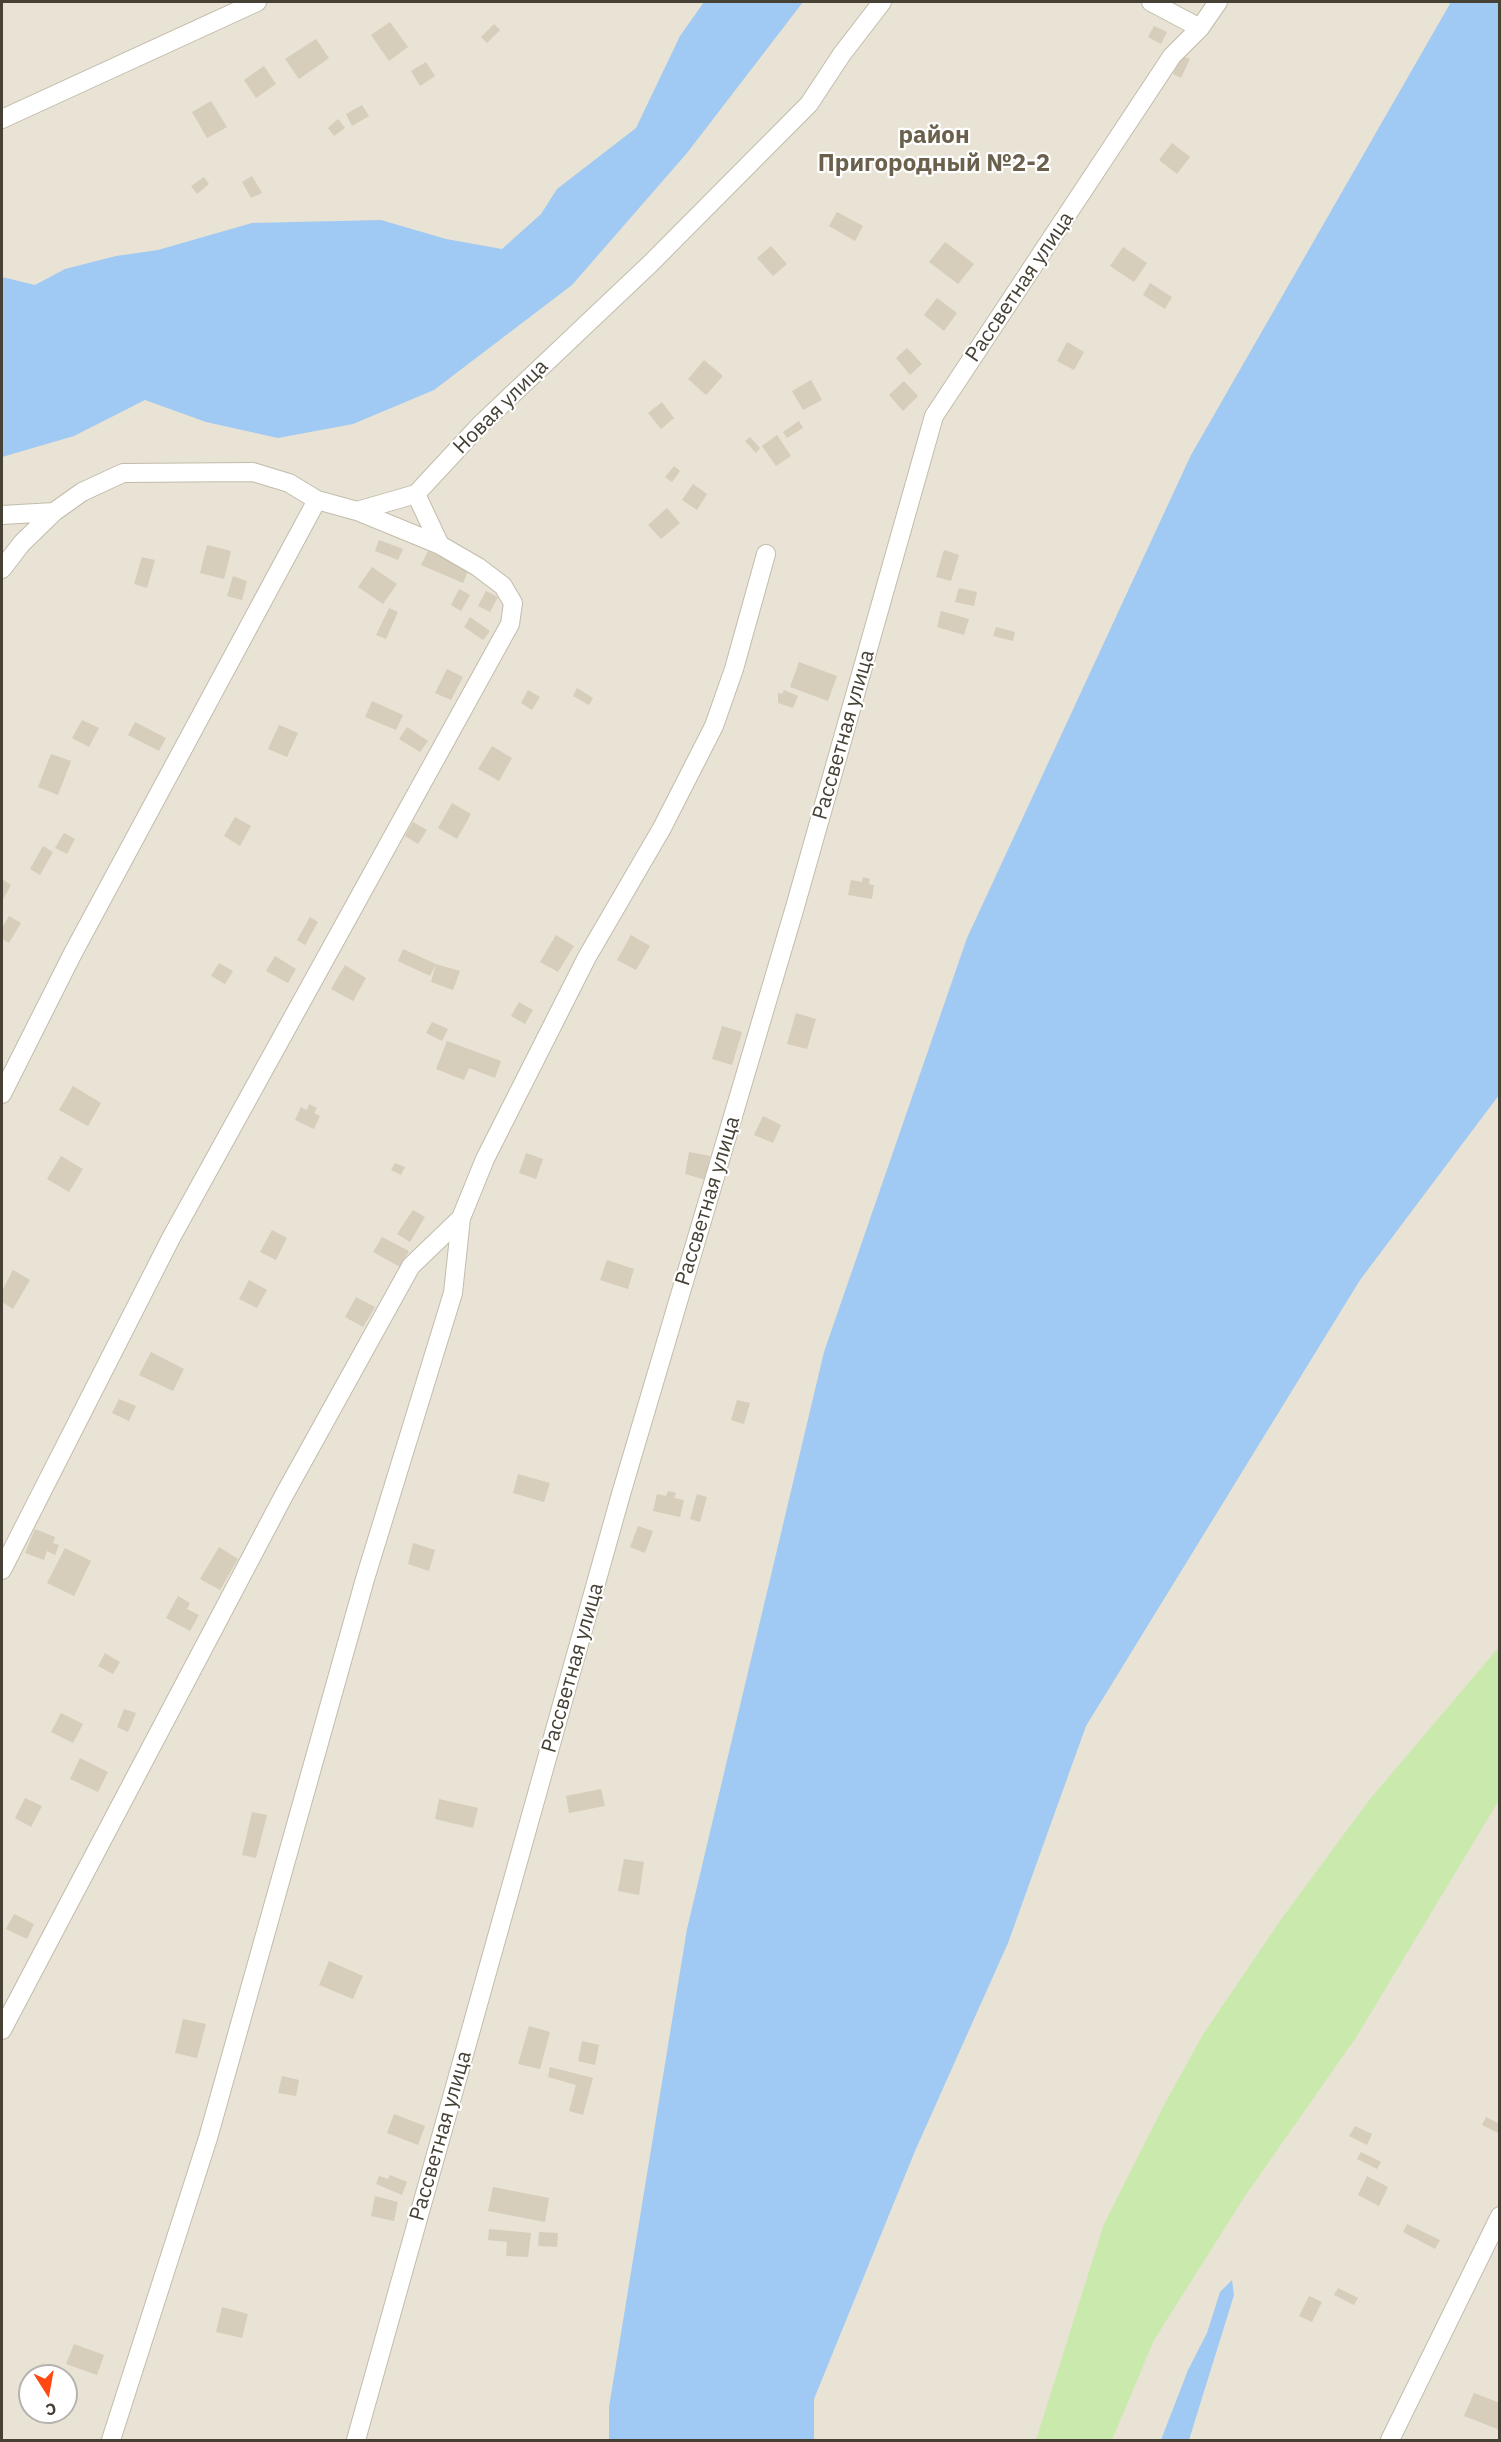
<!DOCTYPE html>
<html>
<head>
<meta charset="utf-8">
<style>
	body { margin:0 }
	#map { position:relative; width:1501px; height:2442px; overflow:hidden; background:#f4f1e6; font-family:"IBM Plex Sans",sans-serif }
	canvas { display:block }
	.frame { position:absolute; inset:0; border:3px solid #474135; pointer-events:none }
	.north { position:absolute; left:18px; top:2364px; width:60px; height:60px; box-sizing:border-box; background:#fff; border:2px solid #b5b3ae; border-radius:50%; rotate:169deg; font-size:16px; font-weight:700; line-height:24px; text-align:center; color:#474135 }
	.north::after { content:''; display:block; margin:auto; width:21px; height:27px; background:#ff4812; clip-path:polygon(50% 0,100% 100%,50% 72%,0 100%) }
</style>
</head>
<body>
<div id="map">
<canvas width="1501" height="2442"></canvas>
<div class="frame"></div>
<div class="north">С</div>
</div>
<script>
const ctx = document.querySelector('canvas').getContext('2d');
ctx.lineJoin = 'round';
function fill(path, color) {
  ctx.fillStyle = color;
  ctx.fill(path, 'evenodd');
}
function strokePath(path, color, width, dash) {
  ctx.strokeStyle = color;
  ctx.lineWidth = width;
  ctx.lineCap = dash ? 'butt' : 'round';
  ctx.setLineDash(dash || []);
  ctx.stroke(path);
}
function drawText(font, color, halo, rows, align = 'center') {
  ctx.font = font + ' "IBM Plex Sans",sans-serif';
  ctx.lineWidth = 4.5;
  ctx.setLineDash([]);
  ctx.textBaseline = 'middle';
  ctx.strokeStyle = halo;
  ctx.fillStyle = color;
  for (const [text, x, y, turn = 0] of rows) {
    ctx.save();
    ctx.translate(x, y);
    ctx.rotate((+turn || 0) * Math.PI / 180);
    ctx.textAlign = isNaN(turn) ? turn : align;
    if (halo) ctx.strokeText(text, 0, 0);
    ctx.fillText(text, 0, 0);
    ctx.restore();
  }
}
fill(new Path2D(`
	M2,2H1499V2440H2ZM30,2376H66V2412H30Z`), '#e8e3d4');
fill(new Path2D(`
	M1499,1647V1800L1357,2036L1245,2196L1154,2340L1112,2440H1036L1104,2224L1162,2109L1202,2036L1282,1918L1370,1799Z`), '#caeaad');
fill(new Path2D(`
	M704,2H803L687,153L572,285L434,390L353,424L278,438L206,422L145,400L74,436L2,457V277L35,285L65,269L116,256L158,250L252,223L381,220L446,239L502,249L541,214L557,189L636,128L680,36Z
	M1451,2H1500L1499,1095L1360,1280L1086,1726L1008,1943L915,2151L814,2399V2440H609V2407L687,1929L824,1352L967,938L1191,455Z
	M1232,2280L1234,2295L1189,2440H1161L1188,2370L1207,2333L1220,2292Z`), '#a0caf3');
fill(new Path2D(`
	M390,22L408,47L389,61L371,35Z
	M494,24L500,30L487,43L481,37Z
	M1154,26L1167,32L1161,44L1148,37Z
	M316,39L329,58L299,79L285,59Z
	M1182,56L1190,59L1181,78L1173,74Z
	M426,62L435,76L420,86L411,71Z
	M264,66L276,84L256,98L244,80Z
	M211,101L227,127L207,138L192,112Z
	M362,105L369,116L352,126L346,114Z
	M338,119L345,128L334,136L328,128Z
	M1172,143L1190,157L1177,174L1159,160Z
	M252,176L262,193L251,198L242,182Z
	M204,177L209,184L197,194L191,186Z
	M837,212L863,226L855,241L829,226Z
	M945,242L974,264L958,284L929,262Z
	M771,246L787,264L773,276L757,258Z
	M1123,247L1147,263L1134,282L1110,266Z
	M1150,283L1172,297L1165,309L1143,295Z
	M937,298L957,313L944,331L924,315Z
	M1067,342L1084,352L1074,370L1057,361Z
	M907,348L922,364L910,375L896,358Z
	M704,360L723,376L706,395L688,379Z
	M811,380L822,400L803,410L792,391Z
	M904,381L918,396L903,411L889,395Z
	M662,402L674,418L661,429L648,413Z
	M799,421L803,428L787,438L783,432Z
	M777,435L791,456L776,466L762,446Z
	M750,437L760,448L756,453L745,441Z
	M674,466L680,471L672,482L665,477Z
	M693,484L707,494L697,510L682,500Z
	M667,508L680,523L661,539L648,525Z
	M379,540L403,549L398,560L375,551Z
	M207,545L231,551L224,579L200,573Z
	M944,550L959,555L951,581L936,577Z
	M428,551L469,569L463,583L421,565Z
	M142,557L155,560L147,588L134,584Z
	M372,567L397,584L383,604L358,587Z
	M233,576L247,581L242,600L227,596Z
	M959,588L977,592L974,606L955,602Z
	M459,589L470,595L461,611L451,605Z
	M486,591L498,597L490,612L478,606Z
	M389,608L398,612L386,639L376,635Z
	M941,611L969,619L964,635L937,627Z
	M470,617L490,631L483,640L464,627Z
	M996,627L1015,632L1013,641L993,636Z
	M799,662L837,676L828,701L790,687Z
	M447,669L463,677L451,700L435,693Z
	M577,688L593,698L589,705L573,696Z
	M528,690L540,697L532,710L521,703Z
	M784,690L798,696L793,708L778,703V693L782,694Z
	M372,701L403,715L396,730L365,717Z
	M82,720L99,728L89,747L72,738Z
	M135,722L166,738L159,751L128,735Z
	M279,725L298,733L287,757L268,749Z
	M407,727L428,741L420,752L399,739Z
	M492,746L512,758L499,781L478,769Z
	M51,754L71,761L58,795L38,787Z
	M452,803L471,814L457,839L438,828Z
	M235,817L251,826L240,846L224,836Z
	M413,822L427,830L418,844L405,836Z
	M64,833L75,839L67,854L55,848Z
	M43,846L53,852L40,875L30,869Z
	M863,877L870,879L869,884L874,885L872,899L848,895L851,880L862,882Z
	M2,879L11,885L2,901Z
	M9,916L21,923L9,943L2,939V928Z
	M310,917L318,922L305,945L297,940Z
	M556,935L574,946L558,972L540,962Z
	M631,935L650,946L636,970L617,960Z
	M403,949L436,964L430,976L398,961Z
	M275,956L296,969L288,983L266,971Z
	M219,963L233,971L225,984L211,976Z
	M436,964L460,971L453,990L431,982Z
	M345,965L366,978L353,1001L331,989Z
	M519,1002L533,1010L525,1024L511,1016Z
	M796,1013L816,1019L807,1049L787,1044Z
	M432,1022L448,1029L442,1041L426,1033Z
	M722,1026L742,1032L732,1065L712,1059Z
	M447,1041L501,1061L495,1078L469,1068L464,1080L436,1069Z
	M73,1086L101,1103L88,1126L59,1110Z
	M309,1104L317,1108L314,1113L320,1116L314,1129L295,1120L301,1107L307,1110Z
	M763,1116L781,1125L773,1143L754,1135Z
	M689,1152L710,1156L706,1180L685,1174Z
	M526,1153L543,1159L536,1179L519,1173Z
	M61,1156L83,1169L69,1192L47,1179Z
	M395,1163L405,1167L401,1175L391,1170Z
	M413,1210L425,1217L410,1242L397,1234Z
	M272,1230L287,1238L276,1260L260,1252Z
	M382,1237L409,1251L400,1267L373,1252Z
	M607,1260L634,1269L628,1289L600,1280Z
	M13,1270L30,1280L13,1309L2,1302V1291Z
	M249,1280L267,1290L257,1308L239,1299Z
	M356,1297L375,1307L363,1327L345,1317Z
	M151,1352L184,1369L173,1391L139,1375Z
	M119,1399L136,1406L129,1421L112,1413Z
	M737,1400L750,1403L744,1424L731,1420Z
	M518,1474L550,1483L544,1502L513,1493Z
	M668,1491L676,1493L674,1498L684,1500L680,1517L653,1511L657,1494L666,1496Z
	M697,1494L707,1497L700,1522L690,1519Z
	M638,1526L653,1531L645,1553L630,1547Z
	M35,1529L55,1537L53,1543L59,1545L55,1555L47,1551L44,1560L25,1553Z
	M413,1543L435,1550L429,1571L408,1564Z
	M219,1547L238,1559L220,1590L200,1579Z
	M65,1548L91,1561L74,1596L47,1583Z
	M178,1596L190,1603L187,1609L199,1615L190,1631L166,1618Z
	M105,1653L120,1662L113,1674L98,1666Z
	M124,1709L136,1713L128,1732L117,1727Z
	M61,1713L83,1724L73,1743L51,1732Z
	M80,1758L108,1772L98,1792L70,1779Z
	M601,1789L605,1806L569,1813L566,1796Z
	M25,1798L42,1806L31,1827L15,1818Z
	M439,1799L478,1808L473,1828L435,1819Z
	M252,1812L267,1815L256,1858L242,1855Z
	M624,1859L644,1862L639,1895L618,1891Z
	M14,1914L34,1924L27,1939L6,1929Z
	M329,1961L363,1976L353,1999L319,1985Z
	M183,2019L206,2024L197,2058L175,2053Z
	M529,2026L550,2032L540,2069L518,2064Z
	M582,2041L599,2045L595,2065L578,2061Z
	M550,2067L593,2078L583,2115L569,2111L576,2085L548,2077Z
	M282,2076L299,2080L296,2096L278,2093Z
	M394,2114L425,2126L418,2145L387,2133Z
	M1486,2117L1500,2124V2134L1482,2125Z
	M1355,2126L1372,2134L1367,2145L1349,2136Z
	M1361,2152L1381,2162L1377,2169L1357,2159Z
	M390,2175L407,2182L402,2195L376,2184L379,2176L388,2179Z
	M1367,2176L1388,2187L1379,2206L1358,2195Z
	M493,2187L549,2198L545,2222L488,2211Z
	M375,2196L398,2202L394,2221L371,2216Z
	M1407,2224L1440,2240L1435,2249L1403,2232Z
	M489,2229L531,2233L528,2257L506,2256L507,2242L488,2240Z
	M539,2232L558,2233L557,2247L538,2246Z
	M1338,2288L1358,2298L1354,2305L1334,2295Z
	M1309,2296L1322,2302L1312,2322L1299,2316Z
	M222,2307L248,2314L242,2338L216,2332Z
	M74,2344L104,2355L97,2375L66,2364Z
	M1474,2393L1500,2403V2430L1464,2416Z`), '#d6cdbb');
const minor = new Path2D(`
	M1151,2L1200,28
	M2,119L257,2
	M357,511L440,545
	M2,515L54,512L82,492L123,473L253,472L289,483L317,500L357,511L416,494L480,425L650,264L809,104L842,54L882,2
	M2,569L22,543L54,512
	M2,1094L73,953L317,500
	M2,1570L171,1238L510,624L513,603L503,586L478,567L440,545L416,494
	M2,2030L283,1497L411,1266L461,1218
	M111,2440L208,2138L365,1579L453,1293L461,1218L485,1159L587,957L662,828L714,726L734,669L766,554
	M356,2440L621,1494L795,907L934,416L1172,56L1200,28L1218,2
	M1390,2440L1500,2216`);
strokePath(minor, '#c2bcab', 20);
strokePath(minor, '#fff', 18);
drawText('21px', '#474135', '#fff', [
	["Рассветная улица",1020,287,-56],
	["Новая улица",501,407,-45],
	["Рассветная улица",844,735,-74],
	["Рассветная улица",708,1201,-73],
	["Рассветная улица",573,1668,-74],
	["Рассветная улица",441,2136,-74]
]);
drawText('bold 24px', '#6a604c', '#fff', [
	["район",934,136],
	["Пригородный №2-2",934,164]
]);
</script>
</body>
</html>
